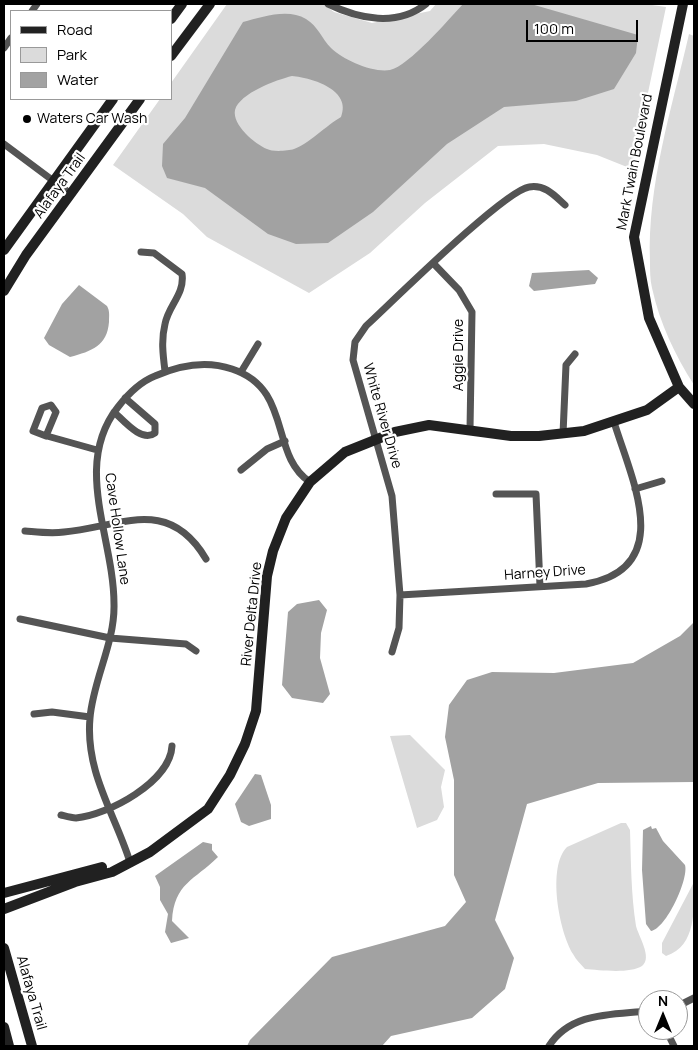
<!DOCTYPE html>
<html>
<head>
<meta charset="utf-8">
<style>
	body { margin:0 }
	#map { position:relative; width:698px; height:1050px; overflow:hidden; background:#fff; font-family:Manrope,sans-serif }
	canvas { display:block }
	.frame { position:absolute; inset:0; border:5px solid #000; pointer-events:none }
	.legend { position:absolute; left:10px; top:10px; width:162px; height:90px; box-sizing:border-box; background:#fff; border:1px solid #999; margin:0; padding:6px 9px; list-style:none; font-size:15px; color:#000 }
	.legend li { display:flex; align-items:center; gap:10px; height:25px }
	.legend b { width:25px; border:1px solid #999 }
	.north { position:absolute; left:638px; top:990px; width:50px; height:50px; box-sizing:border-box; background:#fff; border:1px solid #999; border-radius:50%; rotate:0deg; font-size:14px; font-weight:700; line-height:20px; text-align:center; color:#000 }
	.north::after { content:''; display:block; margin:auto; width:18px; height:22px; background:#000; clip-path:polygon(50% 0,100% 100%,50% 72%,0 100%) }
	.scale { position:absolute; left:526px; top:20px; width:112px; height:22px; box-sizing:border-box; border:2px solid #000; border-top:0; padding-left:6px; font-size:15px; line-height:18px; white-space:nowrap; color:#000; -webkit-text-stroke:4px #fff; paint-order:stroke }
</style>
</head>
<body>
<div id="map">
<canvas width="698" height="1050"></canvas>
<div class="frame"></div>
<ul class="legend">
<li><b style="height:6px;background:#212121"></b>Road</li>
<li><b style="height:14px;background:#dbdbdb"></b>Park</li>
<li><b style="height:14px;background:#a2a2a2"></b>Water</li>
</ul>
<div class="north">N</div>
<div class="scale">100 m</div>
</div>
<script>
const ctx = document.querySelector('canvas').getContext('2d');
ctx.lineJoin = 'round';
function fill(path, color) {
  ctx.fillStyle = color;
  ctx.fill(path, 'evenodd');
}
function strokePath(path, color, width, dash) {
  ctx.strokeStyle = color;
  ctx.lineWidth = width;
  ctx.lineCap = dash ? 'butt' : 'round';
  ctx.setLineDash(dash || []);
  ctx.stroke(path);
}
function drawText(font, color, halo, rows, align = 'center') {
  ctx.font = font + ' Manrope,sans-serif';
  ctx.lineWidth = 4.5;
  ctx.setLineDash([]);
  ctx.textBaseline = 'middle';
  ctx.strokeStyle = halo;
  ctx.fillStyle = color;
  for (const [text, x, y, turn = 0] of rows) {
    ctx.save();
    ctx.translate(x, y);
    ctx.rotate((+turn || 0) * Math.PI / 180);
    ctx.textAlign = isNaN(turn) ? turn : align;
    if (halo) ctx.strokeText(text, 0, 0);
    ctx.fillText(text, 0, 0);
    ctx.restore();
  }
}
fill(new Path2D(`
	M227,4H323L334,12L372,23L430,11L436,4H645L666,7L632,169L597,155L544,144L498,146L425,203L370,253L309,293L207,237L183,214L113,165L160,99H171V83Z
	M689,34L694,36V385C675,355 660,324 652,288C650,280 650,270 650,262C647,185 672,108 689,34Z
	M410,735L445,770L441,787L444,807L437,820L417,828L390,736Z
	M621,823H626L630,830C631,862 631,894 636,926C638,935 653,958 642,966C630,974 599,970 585,969C581,964 576,960 573,954C559,931 547,867 567,847Z
	M694,882C694,908 697,946 666,956L662,953V943Z`), '#dbdbdb');
fill(new Path2D(`
	M463,4H531L638,35L636,53L614,89L576,101L504,107L447,144L373,212L328,243L296,244L268,234L205,188L167,178L162,166L163,144L185,118L243,22C262,17 288,8 306,19C318,26 322,39 331,48C343,60 373,73 390,70C409,66 449,19 463,4ZM292,76C313,78 352,90 341,117C327,125 307,145 294,149C288,151 272,152 267,149C255,144 232,125 235,110C240,93 276,80 292,76Z
	M589,270L598,278L595,284L534,291L529,286L532,273Z
	M79,285L107,306C110,311 109,316 109,322C107,346 92,351 70,357L49,345L44,338L62,304Z
	M319,600L327,610L321,633L320,658L330,694L323,703L292,698L282,685L288,612L297,604Z
	M694,622V782L598,783L527,804L495,920L514,958L505,989L472,1018L391,1036L382,1046H247L250,1040L332,957L445,926L466,902L454,875V780L445,737L449,705L467,680L492,672L554,673L633,663L680,636Z
	M255,774L261,775L271,805V819L249,826L241,822L235,804Z
	M651,826L652,829L656,828L663,841L685,865C689,879 666,929 651,931L646,924L642,870L643,830Z
	M203,842L212,844V850L218,857C195,880 174,883 172,921L189,938L171,943L165,932L168,914L160,900V887L155,876Z`), '#a2a2a2');
strokePath(new Path2D(`
	M328,4C359,19 397,27 426,4
	M32,11L37,4
	M4,48L11,38
	M4,144L71,194
	M141,252L154,253L182,274C185,294 168,306 165,324C161,340 163,355 165,371
	M434,264L459,290L472,312L470,429
	M241,372L258,344
	M114,412C124,421 142,443 155,433V424L125,398
	M563,434L566,365L575,354
	M46,436L56,412L51,405L42,408L33,431L46,436H47L97,450
	M241,470L267,449L285,441
	M635,489L662,481
	M496,494H536L540,586
	M25,531C37,532 51,534 64,532C120,527 168,495 206,559
	M400,595L586,584C677,568 631,478 614,422
	M20,619L110,638L186,644L196,651
	M392,652L399,628L400,595L392,496L353,360L355,342L366,326C392,302 504,191 529,187C545,184 555,196 565,205
	M34,714L52,712L90,717
	M61,815C65,816 71,818 76,818C108,815 170,782 172,746
	M130,862C115,814 85,772 90,718C93,680 115,643 114,604C114,538 72,465 118,407C128,394 140,382 155,376C180,365 206,360 232,369C293,389 269,455 310,482
	M678,1006L694,998
	M666,1030L674,1046
	M549,1046C571,1012 611,1015 648,1011`), '#545454', 7);
strokePath(new Path2D(`
	M683,4L634,237L649,318L679,387L694,404
	M171,19L182,4
	M171,56L210,4
	M4,250L113,99
	M4,291L26,255L140,99
	M4,893L102,867
	M4,909L75,882L112,872L150,852L208,809L230,775L245,744L256,711L267,576L273,551L286,518L310,482L345,452L395,432L429,425L511,436H539L584,431L647,410L679,387
	M4,948L32,1046
	M4,1027L9,1046`), '#212121', 10);
for (const [x, y, r, color] of [
	[27,119,5,"#000"]
]) {
  const dot = new Path2D();
  dot.arc(x, y, r, 0, 2 * Math.PI);
  ctx.fillStyle = color;
  ctx.fill(dot);
  strokePath(dot, '#fff', 2);
}
drawText('14px', '#000', '#fff', [
	["Waters Car Wash",37,119]
], 'left');
drawText('14px', '#000', '#fff', [
	["Mark Twain Boulevard",635,162,-79],
	["Alafaya Trail",60,186,-54],
	["Aggie Drive",459,355,-90],
	["White River Drive",382,416,74],
	["Cave Hollow Lane",117,529,82],
	["Harney Drive",545,573,-4],
	["River Delta Drive",252,614,-84],
	["Alafaya Trail",31,993,74]
]);
</script>
</body>
</html>
